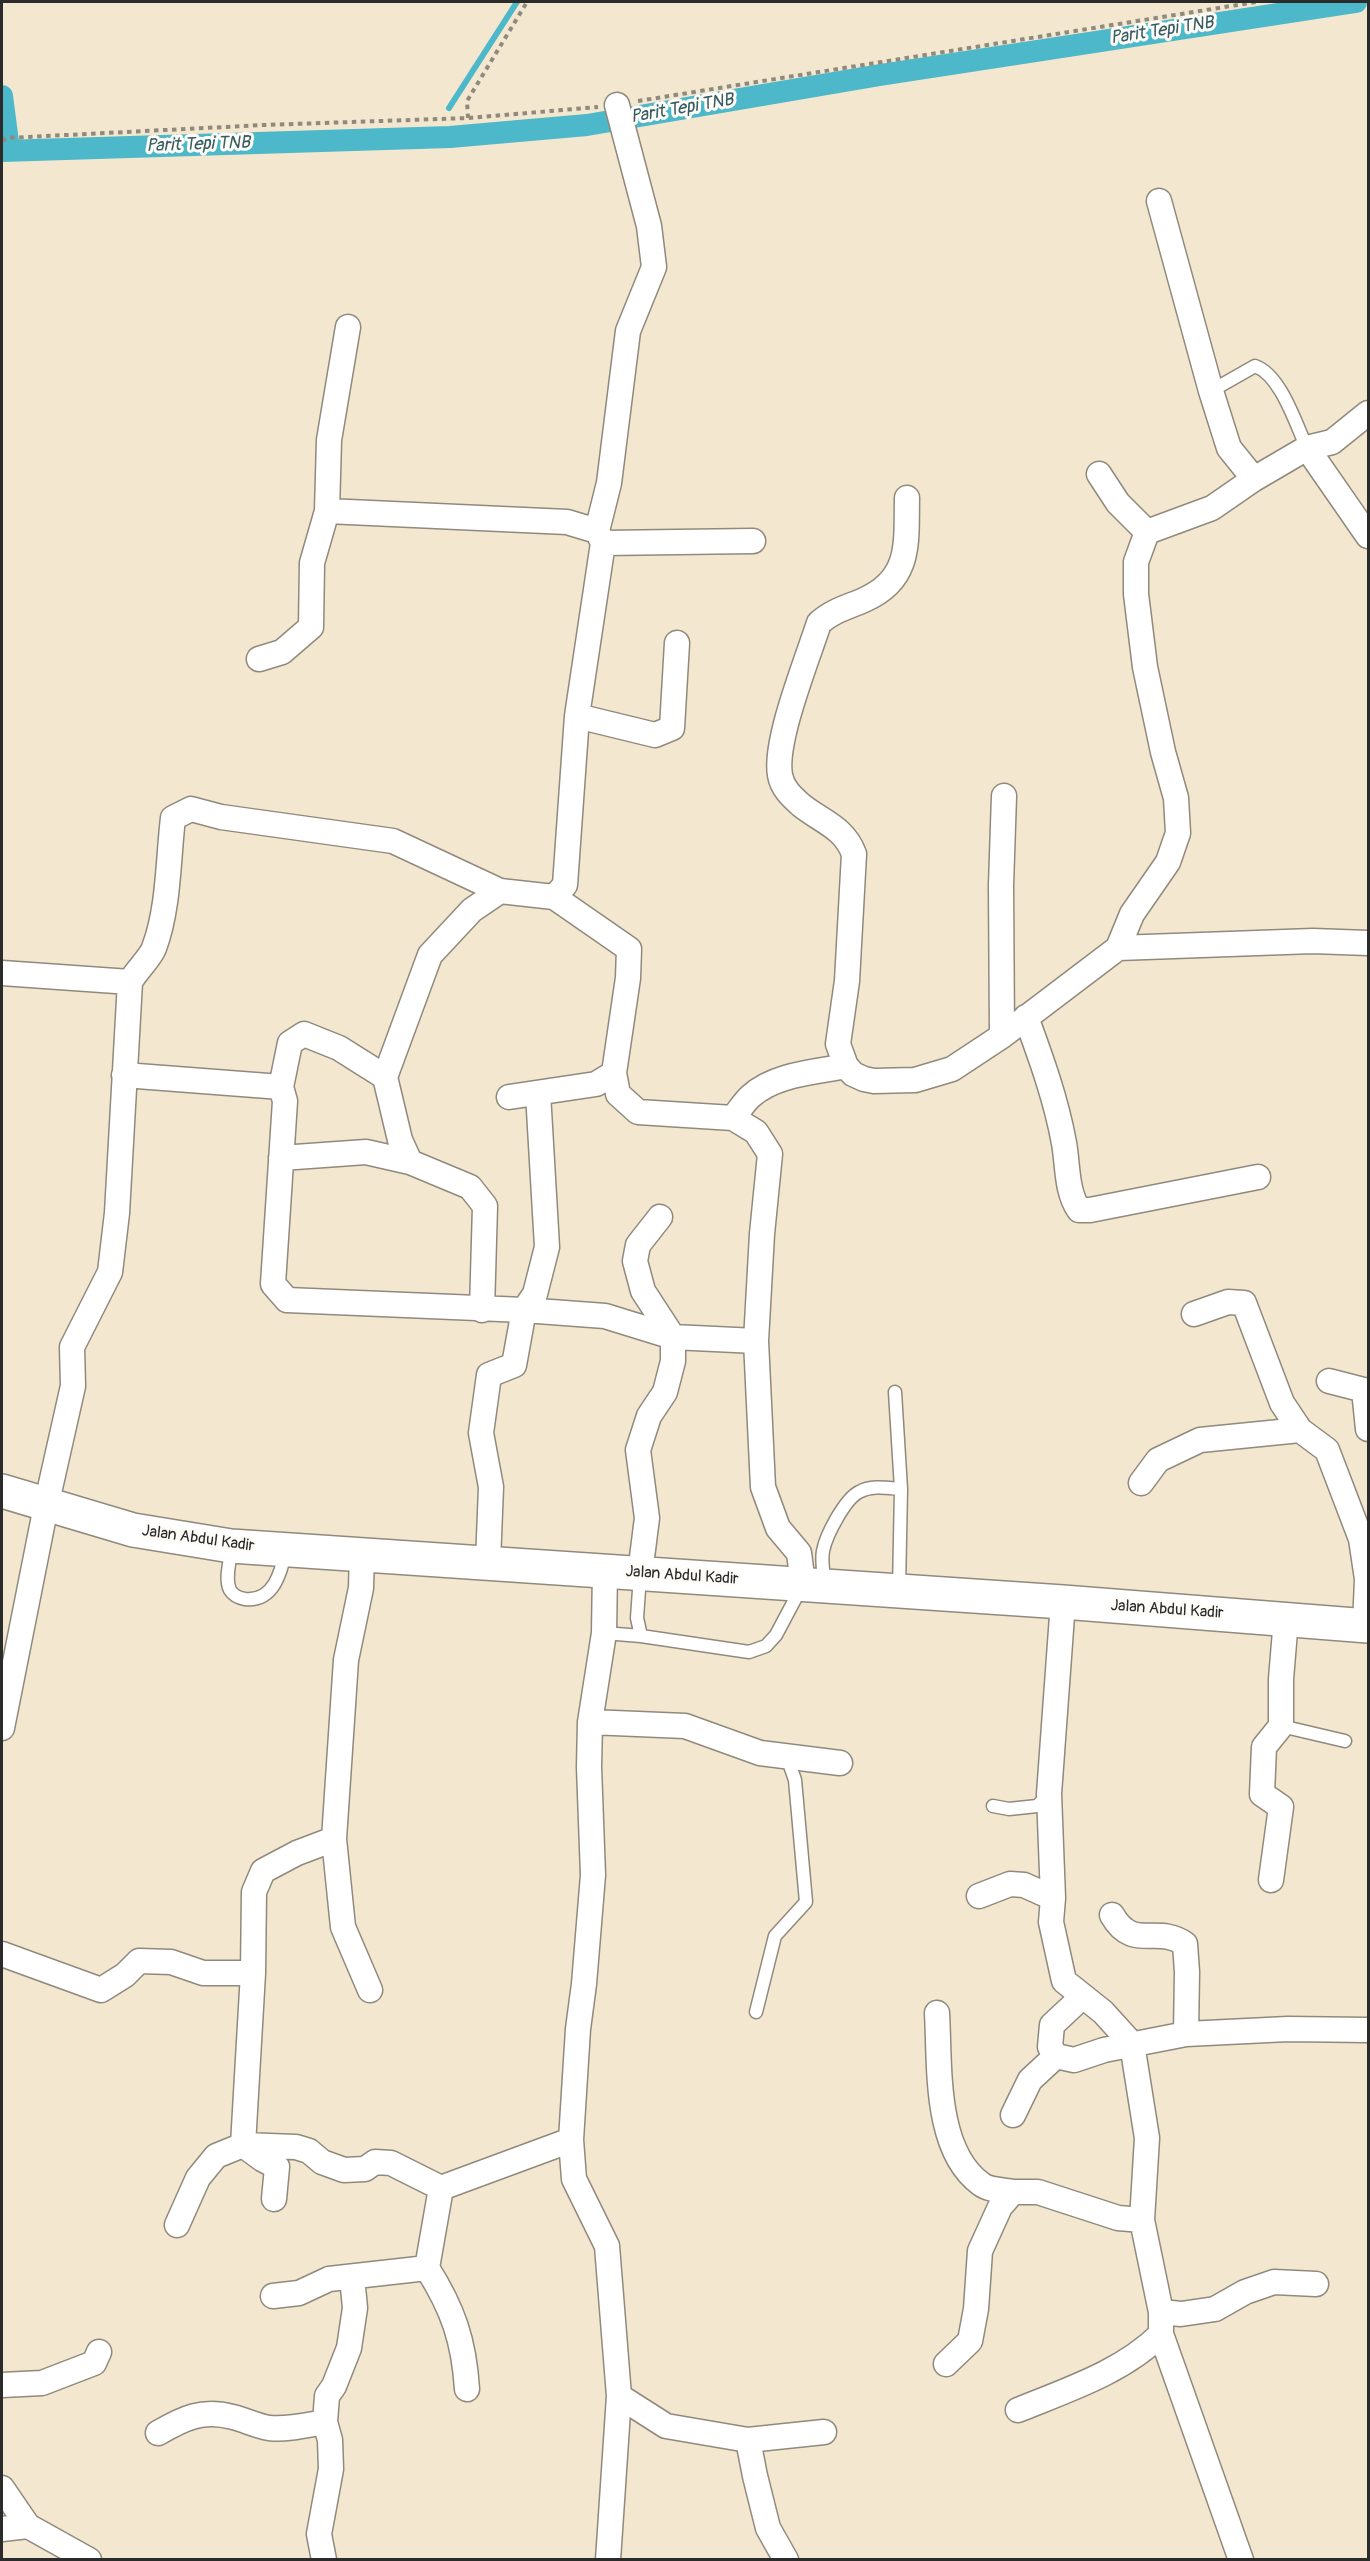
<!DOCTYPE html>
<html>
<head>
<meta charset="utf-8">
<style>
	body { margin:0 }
	#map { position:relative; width:1370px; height:2561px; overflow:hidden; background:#f4e7cf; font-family:Pangolin,sans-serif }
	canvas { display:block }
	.frame { position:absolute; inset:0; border:3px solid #2b2b2b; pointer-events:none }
</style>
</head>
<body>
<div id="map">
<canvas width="1370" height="2561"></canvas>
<div class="frame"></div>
</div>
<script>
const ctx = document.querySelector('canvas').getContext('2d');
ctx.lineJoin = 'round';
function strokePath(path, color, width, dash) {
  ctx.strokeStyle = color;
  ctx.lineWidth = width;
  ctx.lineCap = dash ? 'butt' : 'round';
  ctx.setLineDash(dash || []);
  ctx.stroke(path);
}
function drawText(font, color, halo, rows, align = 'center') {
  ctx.font = font + ' Pangolin,sans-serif';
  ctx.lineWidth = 6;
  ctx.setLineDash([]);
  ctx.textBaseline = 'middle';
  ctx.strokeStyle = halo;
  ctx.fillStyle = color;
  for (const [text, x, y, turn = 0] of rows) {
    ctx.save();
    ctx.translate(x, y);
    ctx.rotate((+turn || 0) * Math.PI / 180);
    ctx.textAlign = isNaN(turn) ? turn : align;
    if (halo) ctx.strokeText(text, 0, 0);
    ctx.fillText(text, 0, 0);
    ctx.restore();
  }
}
strokePath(new Path2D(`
	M449,108L517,2`), '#4db8ca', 6);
strokePath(new Path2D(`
	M2,96L9,150
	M2,151L450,137L587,125L880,75L1356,2`), '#4db8ca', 22);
const service = new Path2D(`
	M1211,391L1255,366C1281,375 1296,425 1307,448
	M895,1392L901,1489L899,1589
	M231,1548C231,1560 224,1578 230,1590C233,1595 239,1598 245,1599C274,1602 281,1572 286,1550
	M640,1576L637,1618L641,1636L749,1652L766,1646L776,1635L801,1588
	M824,1583C824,1573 821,1561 823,1551C826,1535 845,1499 859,1492C872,1485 887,1488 901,1489
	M604,1633L641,1636
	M1281,1726L1345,1741
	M993,1806L1009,1809L1037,1806L1048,1795
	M756,2012L775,1936L806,1902L795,1780L787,1757`);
const minor = new Path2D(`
	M1159,201L1211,391L1229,448L1254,479
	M1307,448L1368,536
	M1099,474L1118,503L1147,532
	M907,498C906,542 912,579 864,600C848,607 832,611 819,623C807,660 774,741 780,775C782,788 792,797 801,805C822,822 844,827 854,854L847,981L838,1044L846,1066L853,1074L864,1079L874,1081L915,1080L952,1069L1002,1036L1118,948L1132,914L1168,862L1178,833L1176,798L1163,752L1145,667L1136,594V562L1147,532L1212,508L1254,479L1307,448L1332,442L1368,413
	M327,511L567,522L597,531
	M603,543L753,541
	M259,659L282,652L311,627L312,563L327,511L329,440L348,327
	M577,716L655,735L672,728L677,643
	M554,897L565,885L577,716L603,543L597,531L609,483L628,331L654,267L649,226L617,105
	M1118,948L1313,941L1368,943
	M2,973L130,982
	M1026,1017C1041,1058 1056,1099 1064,1143C1068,1165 1066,1191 1079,1210H1090L1258,1177
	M1002,1036L1001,885L1004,796
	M124,1075L281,1087
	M385,1077L430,955L472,910L500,891
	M509,1097L596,1084L614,1073
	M733,1118C739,1111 744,1102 751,1096C775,1074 816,1072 846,1066
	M281,1158L366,1152L410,1162L470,1187L485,1206L482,1310
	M410,1162L400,1140L385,1077L339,1048L304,1034L290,1043L281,1087L285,1101L273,1284L287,1300L524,1310L535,1294L547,1247L538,1093
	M1194,1314L1228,1302L1244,1303L1282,1403L1300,1430
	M1329,1381L1364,1390L1368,1429
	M1141,1483L1158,1460L1200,1440L1300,1430L1327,1450L1361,1539L1367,1579L1365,1626
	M362,1553L361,1588L346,1660L334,1839L343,1927L370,1990
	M488,1562L491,1487L481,1433L489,1375L514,1365L524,1310L605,1316L673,1337L756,1341
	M605,1570L604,1633L590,1722L589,1767L593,1875L584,1984L578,2029L571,2140L574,2179L607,2246L619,2396L608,2560
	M640,1573L647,1518L638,1450L649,1416L665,1392L673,1361V1337L643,1291L635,1261L638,1245L660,1217
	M1063,1602L1049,1794L1053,1898L1051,1922L1064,1981L1103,2012L1132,2044L1147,2138L1142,2220L1161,2312V2334L1241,2560
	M590,1722L685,1726L760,1753L840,1763
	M2,1728L46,1506L73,1386L72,1347L110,1272L117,1213L130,982C136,971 151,957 154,948C169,908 168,860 173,818L191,809L221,817L393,841L500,891L554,897L629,949L628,978L614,1073L618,1094L638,1112L733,1118L756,1132L770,1154L762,1234L756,1341L763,1487L778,1528L799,1553L803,1584
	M1271,1880L1281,1807L1262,1794L1264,1747L1281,1726V1679L1286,1619
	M979,1896L1010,1884L1024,1885L1053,1898
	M1112,1915C1133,1952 1157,1924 1185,1944L1187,1972L1186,2034
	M2,1954L101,1990L125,1975L139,1961L171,1962L203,1973H253
	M1082,1997L1052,2025L1050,2047L1056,2056L1074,2060L1104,2050L1186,2034L1288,2029L1368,2030
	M937,2013C940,2066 934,2150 981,2184C988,2190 1004,2190 1013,2192
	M1013,2115L1030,2080L1056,2056
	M274,2199L277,2167L262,2159L243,2145L253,1973L254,1892L263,1871L297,1853L334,1839
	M177,2225L198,2178L216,2156L243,2145L296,2147L309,2151L322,2162L344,2170L365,2169L375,2162L391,2163L441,2188
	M273,2296L299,2293L329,2279L427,2268
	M1161,2312L1181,2314L1215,2309L1245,2292L1274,2282L1316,2284
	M946,2364L970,2341L976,2309L980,2251L1000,2207L1013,2192H1038L1118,2218L1142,2220
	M2,2385L42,2383L94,2363L99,2352
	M467,2389C464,2341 453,2309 427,2268L441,2188L571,2140
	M619,2396L666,2426L748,2440L824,2432
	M1018,2410C1067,2390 1123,2372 1161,2334
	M158,2433C184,2418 202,2409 233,2417C245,2420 257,2426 269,2428C288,2430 307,2425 325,2422
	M748,2440L755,2476L768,2528L786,2560
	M2,2488L28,2526L89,2560
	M2,2529L28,2526
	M324,2560L319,2534L331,2469L330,2440L325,2422L327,2396L334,2386L349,2348L355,2308L352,2277`);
const secondary = new Path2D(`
	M2,1491L133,1530L231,1546L1063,1602L1368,1626`);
strokePath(service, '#90897d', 15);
strokePath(minor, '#90897d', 27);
strokePath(secondary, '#90897d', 36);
strokePath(new Path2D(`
	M638,101L1256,2
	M468,118L467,101L527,2
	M2,141L7,138L264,125L468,118L598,107`), '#90897d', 4, [4.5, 4.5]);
strokePath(service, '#fff', 12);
strokePath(minor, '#fff', 24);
strokePath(secondary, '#fff', 33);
drawText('16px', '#2b2b2b', '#fdfcf7', [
	["Jalan Abdul Kadir",198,1539,8],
	["Jalan Abdul Kadir",682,1576,4],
	["Jalan Abdul Kadir",1167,1610,4]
]);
drawText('italic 18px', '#375c63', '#fdfcf7', [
	["Parit Tepi TNB",1162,31,-9],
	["Parit Tepi TNB",682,109,-10],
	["Parit Tepi TNB",198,145,-2]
]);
</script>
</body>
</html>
